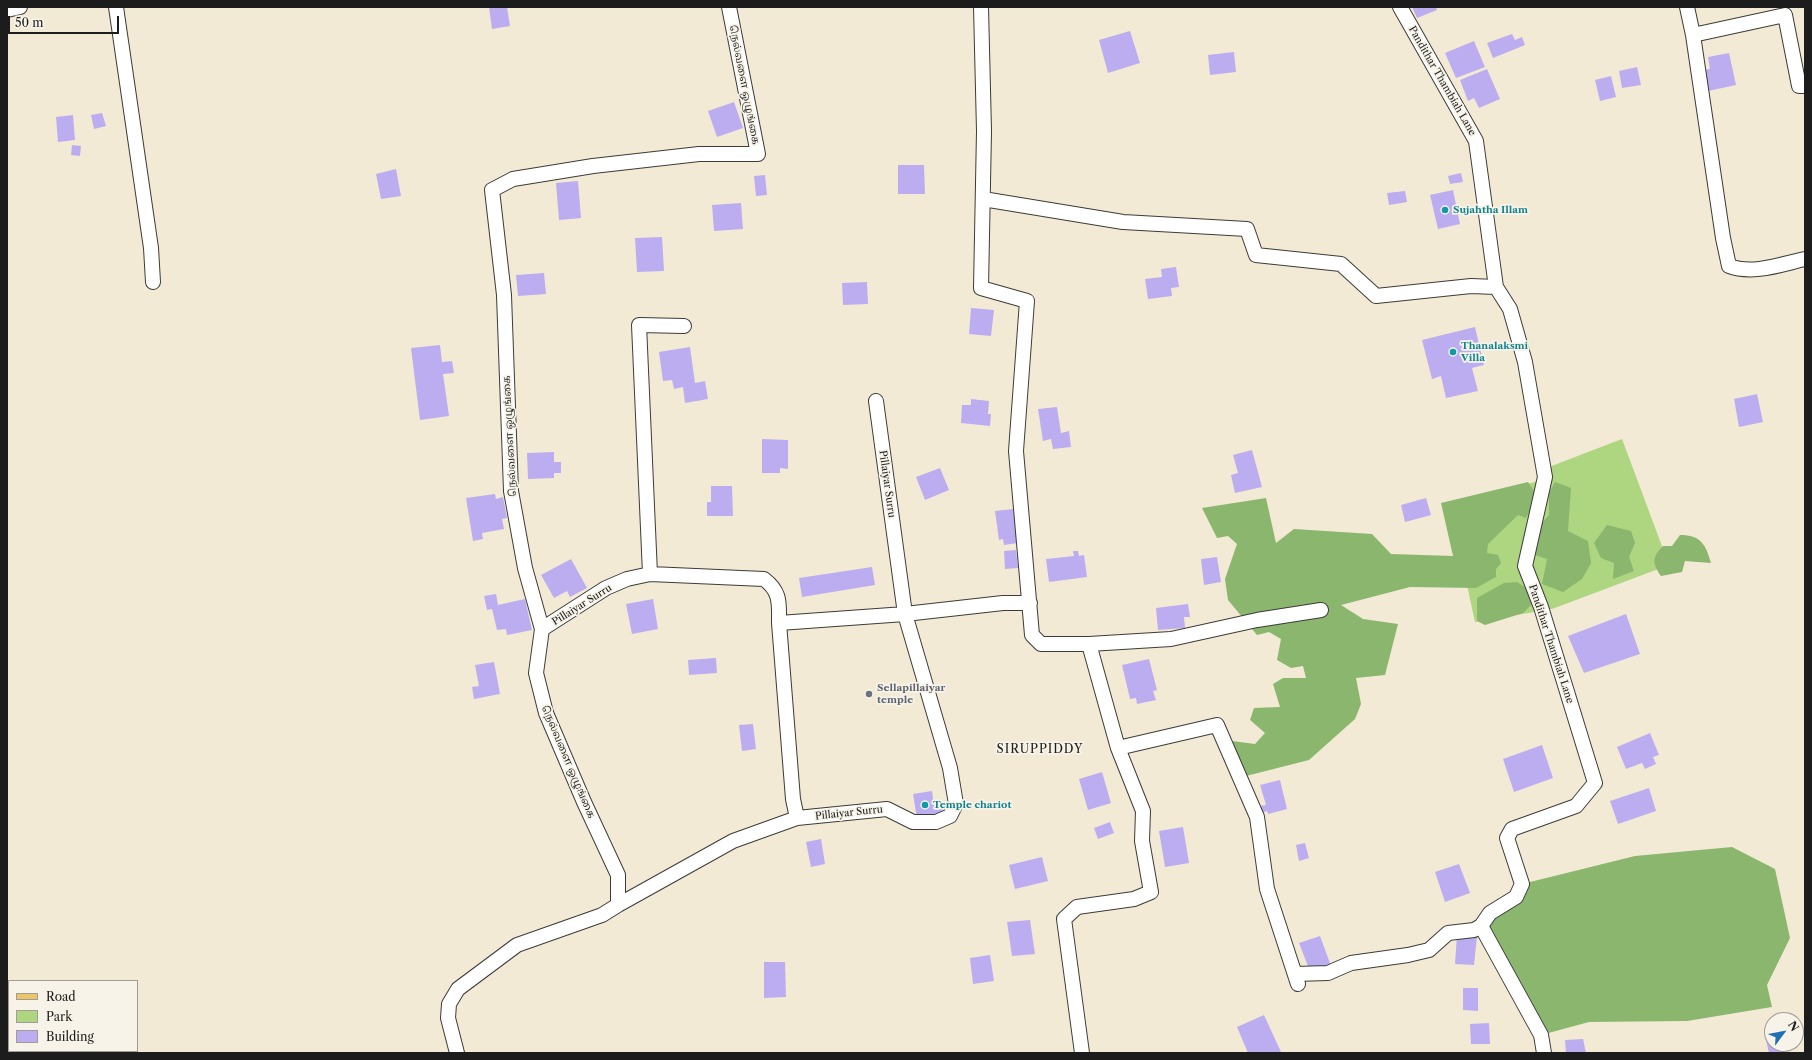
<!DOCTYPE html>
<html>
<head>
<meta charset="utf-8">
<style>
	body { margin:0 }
	#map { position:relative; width:1812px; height:1060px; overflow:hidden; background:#f3ead5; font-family:"Libre Caslon Text",serif }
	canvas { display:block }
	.frame { position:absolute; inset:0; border:8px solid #1c1c1c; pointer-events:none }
	.legend { position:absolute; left:8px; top:980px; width:130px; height:72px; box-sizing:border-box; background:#f7f3e8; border:1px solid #9f9d96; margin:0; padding:5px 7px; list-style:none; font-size:12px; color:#1c1c1c }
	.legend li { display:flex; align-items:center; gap:8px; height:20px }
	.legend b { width:20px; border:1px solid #9f9d96 }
	.north { position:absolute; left:1764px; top:1012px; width:40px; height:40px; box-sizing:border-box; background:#f7f3e8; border:1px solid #9f9d96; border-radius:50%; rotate:58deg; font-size:11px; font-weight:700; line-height:16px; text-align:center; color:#1c1c1c }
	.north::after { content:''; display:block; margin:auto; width:14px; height:18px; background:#1f6fb2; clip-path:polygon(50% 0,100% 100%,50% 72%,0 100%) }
	.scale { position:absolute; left:8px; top:16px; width:111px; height:18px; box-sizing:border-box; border:2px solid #1c1c1c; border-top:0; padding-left:5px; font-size:12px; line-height:14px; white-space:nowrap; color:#1c1c1c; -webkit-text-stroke:3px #f7f3e8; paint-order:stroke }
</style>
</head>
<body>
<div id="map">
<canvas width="1812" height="1060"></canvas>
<div class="frame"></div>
<ul class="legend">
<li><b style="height:5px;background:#ebc669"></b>Road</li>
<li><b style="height:11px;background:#aed57f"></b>Park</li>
<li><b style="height:11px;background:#bcadf1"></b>Building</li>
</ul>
<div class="north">N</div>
<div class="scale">50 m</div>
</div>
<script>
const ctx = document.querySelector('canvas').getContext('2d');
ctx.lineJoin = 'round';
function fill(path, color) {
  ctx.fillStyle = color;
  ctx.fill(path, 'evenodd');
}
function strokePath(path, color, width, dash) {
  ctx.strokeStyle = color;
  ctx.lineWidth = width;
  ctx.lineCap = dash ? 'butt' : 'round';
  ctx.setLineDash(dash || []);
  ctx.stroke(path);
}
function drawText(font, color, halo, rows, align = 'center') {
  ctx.font = font + ' "Libre Caslon Text","Noto Serif Tamil",serif';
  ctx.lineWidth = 3.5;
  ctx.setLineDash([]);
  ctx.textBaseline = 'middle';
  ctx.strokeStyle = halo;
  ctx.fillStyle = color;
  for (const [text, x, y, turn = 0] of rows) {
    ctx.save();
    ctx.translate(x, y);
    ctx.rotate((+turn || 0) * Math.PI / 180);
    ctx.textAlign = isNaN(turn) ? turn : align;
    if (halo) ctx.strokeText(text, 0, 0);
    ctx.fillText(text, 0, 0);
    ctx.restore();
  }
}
fill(new Path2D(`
	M1622,439L1669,565L1552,609L1475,622L1449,502L1535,482L1549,467Z`), '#aed57f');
fill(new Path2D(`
	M1528,482L1537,496L1526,518L1518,515L1488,544L1487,553L1498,555L1501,563L1496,569V577L1476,588L1410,587L1341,605L1363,619L1398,624L1385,675L1356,678L1361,704L1355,719L1309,760L1246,776L1232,741L1255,744L1265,733L1250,720L1254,708L1280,707L1273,684L1283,678H1306L1303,666L1291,668L1277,660L1281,639L1269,632L1257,635L1228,600L1225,579L1237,544L1228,536L1217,538L1202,508L1266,498L1276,543L1294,529L1372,534L1391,554L1453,556L1441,503Z
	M1555,482L1571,488L1568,531L1588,541L1591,563L1582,579L1563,592L1542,584L1547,559L1535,555L1537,529L1549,515V493Z
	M1607,525L1631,531L1635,543L1629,557L1634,571L1613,579L1614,563L1601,558L1594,543Z
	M1680,535C1701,535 1706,545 1711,563L1685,561L1682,572L1661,576C1652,563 1652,557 1663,546H1672Z
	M1517,582L1529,590L1532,604L1523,613L1485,625L1477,621V598L1504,583Z
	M1732,847L1775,869L1790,938L1767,985L1772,1007L1687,1021L1589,1022L1541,1035L1481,926L1522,884L1635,856Z`), '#8ab66e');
fill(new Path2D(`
	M489,7H507L510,26L492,29Z
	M1412,7H1436L1437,10L1417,18Z
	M1130,31L1140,63L1108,73L1099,40Z
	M1512,34L1515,40L1522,37L1525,45L1493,58L1487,43Z
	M1474,41L1485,67L1456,78L1445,53Z
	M1234,52L1236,72L1210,75L1208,55Z
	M1729,53L1736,85L1708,91L1703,70L1710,69L1708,57Z
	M1637,67L1641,85L1622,88L1619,71Z
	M1487,69L1500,99L1479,108L1474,98L1468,101L1460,80Z
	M1611,76L1616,97L1600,101L1595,80Z
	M734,102L743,128L717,137L708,111Z
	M102,113L106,126L94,129L91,115Z
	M73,115L75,140L58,142L56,117Z
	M72,145L81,146L80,156L71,155Z
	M898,165H924L925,194H898Z
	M396,169L401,196L381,199L376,174Z
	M1461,173L1463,182L1450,184L1448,176Z
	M765,175L767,195L756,196L754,176Z
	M578,181L581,218L559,220L556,183Z
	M1453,190L1460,224L1438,229L1430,195Z
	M1405,191L1407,202L1389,205L1387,193Z
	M741,203L743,229L714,231L712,205Z
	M662,237L664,271L637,272L635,238Z
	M1176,267L1179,287L1171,288L1172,296L1148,299L1145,279L1162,277L1161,269Z
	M544,273L546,294L518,296L516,275Z
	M867,282L868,304L843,305L842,283Z
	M971,308L994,310L991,336L969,334Z
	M1475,327L1484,365L1472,368L1478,391L1446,398L1441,376L1432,379L1422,340Z
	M440,345L442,362L452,361L454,373L443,374L449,416L420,420L411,348Z
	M690,347L695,383L705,381L708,399L685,403L683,387L674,389L672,380L663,381L659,352Z
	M1757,394L1763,422L1739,427L1734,399Z
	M971,399L989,401L988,414H991L990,426L961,423L962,405H971Z
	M1057,407L1061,433L1069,431L1071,447L1053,449L1051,439L1043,441L1038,409Z
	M762,439L788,440V469L780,468V473H762Z
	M1252,450L1262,487L1235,493L1231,475L1238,473L1233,455Z
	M554,452V462H561V473H554V478L528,479L527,453Z
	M940,468L949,490L925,500L916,477Z
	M711,486H732L733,516H707V502H711Z
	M495,494L496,499L503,497L507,518L502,519L504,529L482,533L483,539L473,541L466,498Z
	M1426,498L1431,515L1405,522L1401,505Z
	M1013,509L1018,543L1004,545L1003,539L999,540L995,511Z
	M1016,550L1018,568L1005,569L1004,551Z
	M1073,551H1078L1079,556L1084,555L1087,577L1049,582L1046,559L1074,556Z
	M1217,557L1221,582L1204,585L1201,559Z
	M571,559L587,588L570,597L567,591L554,598L541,575Z
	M872,567L875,585L802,597L799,578Z
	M496,594L498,605L525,599L532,630L507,635L506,629L497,630L492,609L487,610L484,596Z
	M653,599L658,629L632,634L626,604Z
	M1188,604L1190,617H1184L1185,628L1158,630L1156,608Z
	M1626,614L1640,654L1584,673L1568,636Z
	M716,658L717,673L689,675L688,660Z
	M1149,659L1157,690L1153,691L1156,700L1137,704L1136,698L1130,699L1122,665Z
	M494,662L500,694L474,699L472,687L479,686L475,665Z
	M753,724L756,749L742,751L739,725Z
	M1650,733L1659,755L1653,757L1656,764L1645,769L1642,763L1626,769L1617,747Z
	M1542,745L1553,778L1514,792L1503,759Z
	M1102,772L1111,803L1088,810L1079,779Z
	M1280,780L1287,809L1268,814L1267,811L1261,813L1259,806L1266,805L1260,785Z
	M1649,788L1656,811L1618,824L1610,801Z
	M932,791L934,806L945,804L946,815L917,819L913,794Z
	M1110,822L1114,833L1098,839L1094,828Z
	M1183,827L1189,863L1165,867L1159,831Z
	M821,839L825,864L811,867L806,842Z
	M1305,843L1309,858L1299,861L1296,845Z
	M1042,857L1048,881L1015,889L1009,865Z
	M1459,864L1470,893L1445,902L1435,872Z
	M1030,920L1035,954L1012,956L1007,922Z
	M1457,934L1477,936L1474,965L1455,964Z
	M1320,936L1331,966L1311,974L1299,943Z
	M990,955L994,981L973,984L970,958Z
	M764,962H785L786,997L764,998Z
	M1463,988H1478V1011L1463,1010Z
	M1264,1015L1281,1052L1248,1053L1237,1027Z
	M1489,1023L1490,1044H1471L1470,1024Z
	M1772,1038V1044H1796L1797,1048L1788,1050L1789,1053H1769L1766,1040Z
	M1583,1039L1586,1053H1566L1565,1040Z`), '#bcadf1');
const minor = new Path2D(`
	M116,7L151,248L153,282
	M981,7L984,131L981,288L1027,301L1016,451L1032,635L1041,644H1089L1118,748L1143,811L1142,841L1151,892L1134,899L1077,907L1064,919L1082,1053
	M1400,7L1476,141L1496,287L1510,309L1525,362L1545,477L1525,566L1541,607L1595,783L1576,806L1512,829L1507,838L1522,884L1516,897L1490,913L1481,926L1541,1035L1544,1053
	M1687,7L1693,35L1723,238L1729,266C1753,275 1782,264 1805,259
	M7,10L20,7
	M1693,35L1785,15L1799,86H1805
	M983,199L1123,222L1247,229L1256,255L1341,264L1376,296L1471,286L1496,287
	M650,574L639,325L684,326
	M779,623L905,614L1003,603H1030
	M542,629L606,588L627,579L650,574L764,579C781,592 779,603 779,623L793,799L797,818L733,841L618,905
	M1089,644L1171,639L1257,620L1321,610
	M1118,748L1217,725L1257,817L1267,889L1298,984
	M797,818L887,809L913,822H936L950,816L956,804L950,768L905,614L876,401
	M1295,974L1328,973L1351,963L1408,955L1429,950L1448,933L1474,930L1481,926
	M457,1053L448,1018L449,1004L458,989L517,945L602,915L618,905V875L584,802L546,713L536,673L542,629L525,568L511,491L504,295L492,190L513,179L593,166L699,154H758L729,7`);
const primary = new Path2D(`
	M15,1051L24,1053`);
strokePath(minor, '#3c3b38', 16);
strokePath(primary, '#3c3b38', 24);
strokePath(minor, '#fff', 14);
strokePath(primary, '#ebc669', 22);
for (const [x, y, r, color] of [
	[1445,210,4,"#0f9aa8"],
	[1453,352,4,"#0f9aa8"],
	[869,694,4,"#6b7280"],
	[925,805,4,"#0f9aa8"]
]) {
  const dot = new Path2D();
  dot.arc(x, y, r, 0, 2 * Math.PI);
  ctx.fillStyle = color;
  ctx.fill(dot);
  strokePath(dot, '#f7f3e8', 1.5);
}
drawText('10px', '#1c1c1c', '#f7f3e8', [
	["Pandithar Thambiah Lane",1442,81,60],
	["நெல்வளை ஒழுங்கை",744,85,79],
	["நெல்வளை ஒழுங்கை",510,436,-93],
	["Pillaiyar Surru",887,484,82],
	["Pillaiyar Surru",582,605,-32],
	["Pandithar Thambiah Lane",1551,644,72],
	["நெல்வளை ஒழுங்கை",568,762,67],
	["Pillaiyar Surru",849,813,-6]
]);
drawText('bold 10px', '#0d838f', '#f7f3e8', [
	["Sujahtha Illam",1453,210],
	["Thanalaksmi",1461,346],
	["Villa",1461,358],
	["Temple chariot",933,805]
], 'left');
drawText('bold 10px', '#5b616d', '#f7f3e8', [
	["Sellapillaiyar",877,688],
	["temple",877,700]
], 'left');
ctx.letterSpacing = '1px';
drawText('12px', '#1c1c1c', '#f7f3e8', [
	["SIRUPPIDDY",1040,750]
]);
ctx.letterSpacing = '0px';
</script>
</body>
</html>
